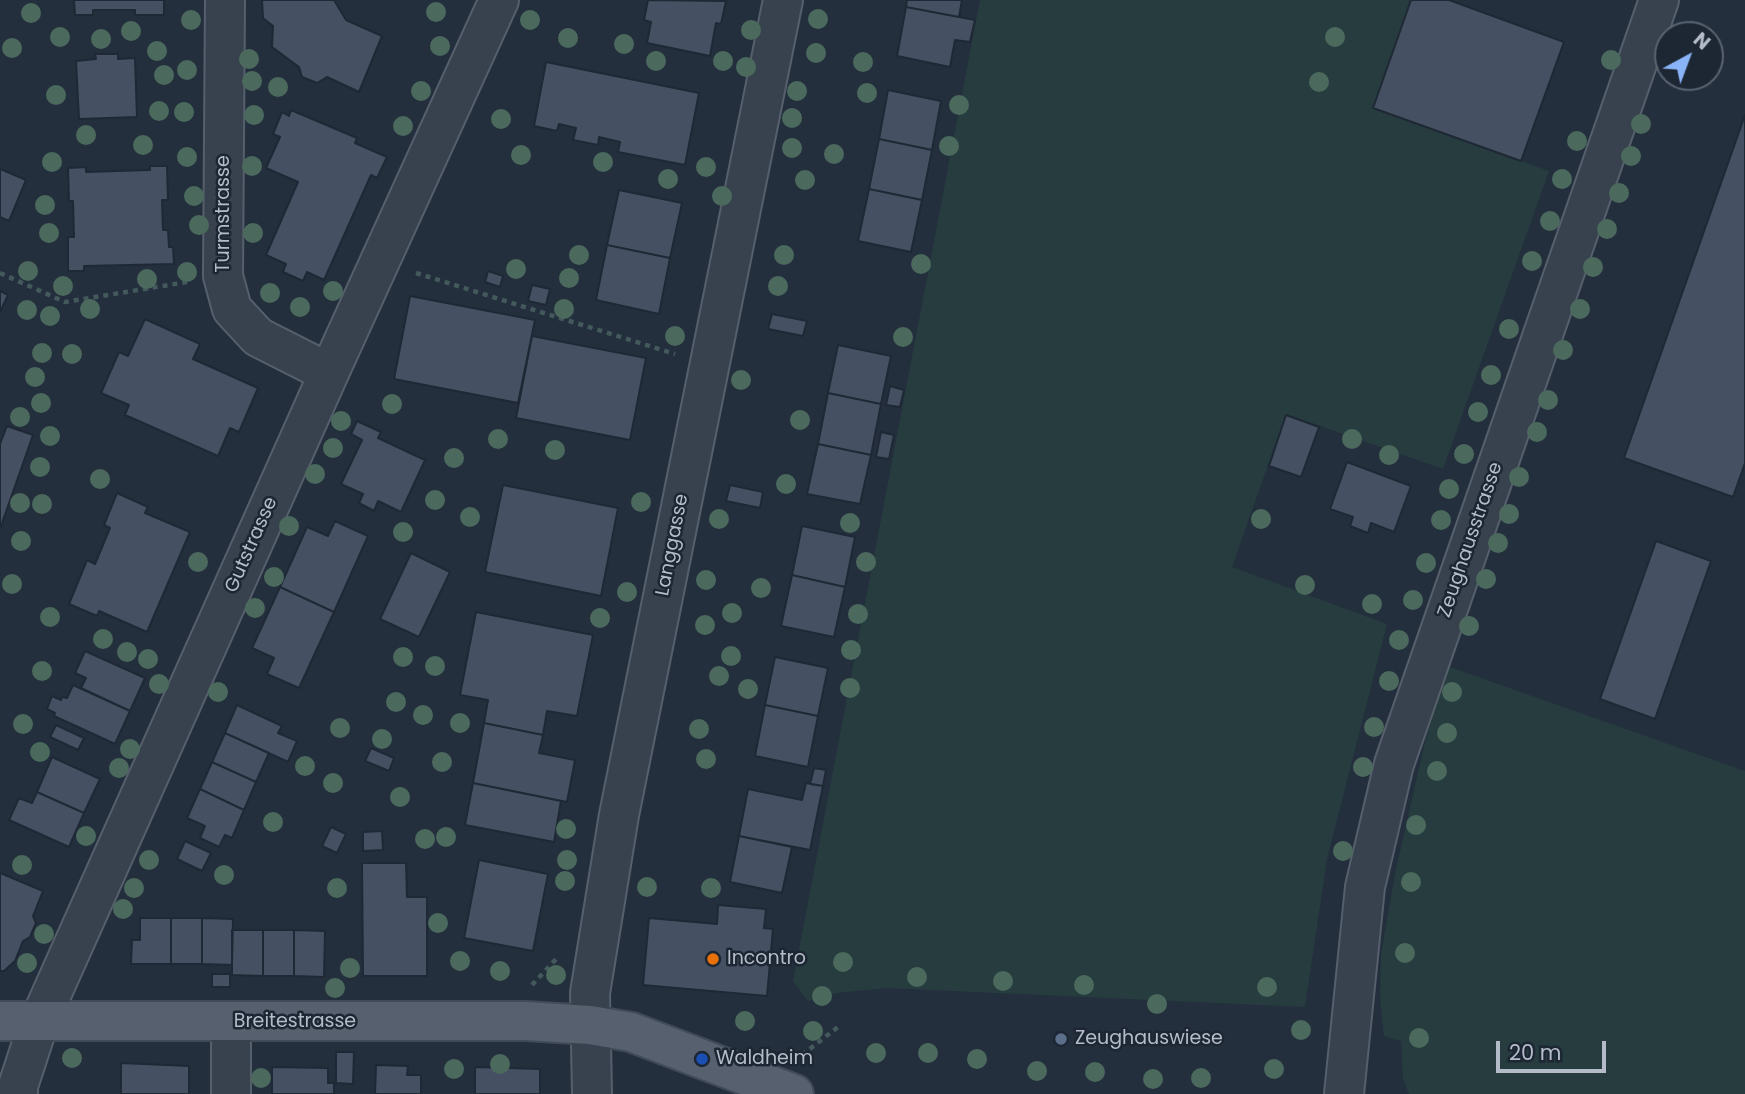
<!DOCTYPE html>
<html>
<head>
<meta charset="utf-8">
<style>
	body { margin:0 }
	#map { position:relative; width:1745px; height:1094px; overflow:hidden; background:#242f3e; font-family:Poppins,sans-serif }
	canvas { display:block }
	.north { position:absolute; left:1654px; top:21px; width:70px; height:70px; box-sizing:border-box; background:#1d2633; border:2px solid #59626f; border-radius:50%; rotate:41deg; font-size:19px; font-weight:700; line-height:28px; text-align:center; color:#b4bcc9 }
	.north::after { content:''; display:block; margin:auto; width:24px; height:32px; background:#8ab4f8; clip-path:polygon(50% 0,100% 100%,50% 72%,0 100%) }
	.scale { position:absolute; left:1496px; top:1041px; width:110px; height:32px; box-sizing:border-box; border:4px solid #b4bcc9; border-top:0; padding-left:9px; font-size:21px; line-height:24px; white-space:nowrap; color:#b4bcc9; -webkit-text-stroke:5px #1d2633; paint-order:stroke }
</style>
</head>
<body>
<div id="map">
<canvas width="1745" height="1094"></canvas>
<div class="north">N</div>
<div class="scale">20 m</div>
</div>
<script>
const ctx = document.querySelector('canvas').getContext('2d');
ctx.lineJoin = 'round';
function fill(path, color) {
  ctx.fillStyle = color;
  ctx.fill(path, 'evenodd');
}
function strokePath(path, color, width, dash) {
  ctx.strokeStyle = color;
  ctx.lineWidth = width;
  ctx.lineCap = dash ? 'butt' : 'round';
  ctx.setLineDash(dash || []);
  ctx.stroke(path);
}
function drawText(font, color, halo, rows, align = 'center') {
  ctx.font = font + ' Poppins,sans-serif';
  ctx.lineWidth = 5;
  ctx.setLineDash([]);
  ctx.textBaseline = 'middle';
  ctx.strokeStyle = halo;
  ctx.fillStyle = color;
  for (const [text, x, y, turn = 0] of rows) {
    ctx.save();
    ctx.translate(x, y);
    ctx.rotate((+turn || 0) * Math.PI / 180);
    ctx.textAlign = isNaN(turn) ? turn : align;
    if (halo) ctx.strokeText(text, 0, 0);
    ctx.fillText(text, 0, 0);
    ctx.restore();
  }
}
fill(new Path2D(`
	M980,0H1411L1373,108L1549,171L1443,469L1286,414L1232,567L1387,624L1327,859L1305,1007L886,988L837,993L808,1001L793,981Z
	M1447,666L1745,771V1094H1409L1403,1079L1401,1041L1384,1036L1380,996L1381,954L1395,874L1424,746Z`), '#263c3f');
const building = new Path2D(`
	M74,0H164V15H135V10H93V15H75Z
	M262,0H334L346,20L382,36L359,92L327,77L317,83L302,77L299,67L272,47L273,26L263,18Z
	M648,0L726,1L721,24L716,23L710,56L647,43L651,22L644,20Z
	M907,0H962L959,17L906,7Z
	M1411,0H1449L1564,42L1521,161L1373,108Z
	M906,7L975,20L970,42L955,40L950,67L897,56Z
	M95,54H118V59L135,58L137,117L79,119L76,61L96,59Z
	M546,62L699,93L685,165L618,152L620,142L599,137L598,145L573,140L576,128L559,124L557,131L534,126Z
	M888,90L941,101L932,150L879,139Z
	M291,110L357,138L355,143L387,157L377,178L371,175L324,280L307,272L303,281L283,272L286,264L266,255L298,182L266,168L280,137L273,134L282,112L289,116Z
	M1745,115V463L1733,497L1624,458Z
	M879,139L932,150L922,200L869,189Z
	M150,166H167L168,200H162L163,230H168L169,247H173L174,264L84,266V271H68V237H74L73,201H69L68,168L86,167V172L150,170Z
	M0,169L26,180L9,221L0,217Z
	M869,189L922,200L911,252L858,241Z
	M619,190L682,203L670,258L607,245Z
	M607,245L670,258L659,314L596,300Z
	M488,271L503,276L500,287L485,282Z
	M532,285L550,289L546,305L528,301Z
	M0,291L8,295L0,312Z
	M410,296L535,320L518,403L394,379Z
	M772,314L807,321L803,336L768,329Z
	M145,319L200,344L193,359L258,388L239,432L230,428L218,456L125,415L129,405L101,393L119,352L128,356Z
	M532,336L646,358L630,440L516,418Z
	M838,345L891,356L881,404L828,393Z
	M890,386L904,390L900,407L886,405Z
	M828,393L881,404L871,455L818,444Z
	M1286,415L1319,427L1301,477L1269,466Z
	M357,421L381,432L378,438L425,460L401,512L378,501L374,511L359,503L363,494L341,484L362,440L351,434Z
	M7,426L33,435L0,529V444Z
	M881,432L894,435L889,459L876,457Z
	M818,444L871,455L860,504L807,494Z
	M1347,462L1411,486L1394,532L1371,523L1368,533L1350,526L1353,517L1330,509Z
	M503,485L618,508L601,596L485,572Z
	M730,485L763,492L760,508L726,501Z
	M117,493L148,507L145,513L190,532L147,632L99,611L97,616L69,604L87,560L95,564L110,528L104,525Z
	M335,521L368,536L334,612L280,587L307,527L328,536Z
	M802,526L855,537L845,587L792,575Z
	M1656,541L1711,561L1655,719L1600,699Z
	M411,553L450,572L419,637L380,619Z
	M792,575L845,587L834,637L781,626Z
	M280,587L334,612L299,688L267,674L274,658L252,648Z
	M476,612L593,635L577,716L547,711L543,735L484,723L488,700L460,695Z
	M85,651L145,678L130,711L81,688L86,678L75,673Z
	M775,657L828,668L818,716L765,705Z
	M73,685L130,711L115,744L54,716L55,713L47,709L52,696L61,700L62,697L67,698Z
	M237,705L282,726L278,733L297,741L288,762L225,733Z
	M765,705L818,716L808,767L755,756Z
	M484,723L543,735L539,753L575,760L567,802L473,783Z
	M56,725L84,738L78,750L50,737Z
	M225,733L269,753L256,782L212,762Z
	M371,748L394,758L389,771L365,761Z
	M52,757L100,779L84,813L37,792Z
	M212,762L256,782L244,810L200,789Z
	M814,768L826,770L823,786L810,784Z
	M473,783L561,801L554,842L465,825Z
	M806,783L823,786L810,850L739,836L748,789L802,800Z
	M200,789L244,810L232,838L225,835L219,847L200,838L205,826L187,818Z
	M37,792L84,813L69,847L9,820L19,798L32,803Z
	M331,827L346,834L337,853L322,846Z
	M382,831L383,850L363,851V832Z
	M739,836L792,847L782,893L730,882Z
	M185,841L211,853L202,871L177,859Z
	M479,860L548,874L533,951L464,938Z
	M362,863H406L407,897H427V976H363Z
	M0,873L43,891L33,916L36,923L30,937L23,941L15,961L4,971H0Z
	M718,905L766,909L764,928L773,929L767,996L643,985L649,918L717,924Z
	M140,918H171V964H131L132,940H140Z
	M171,918H202V964H171Z
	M202,918L233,919L232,965L202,964Z
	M232,930H263V976L232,975Z
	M263,930H294V976H263Z
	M294,930L325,931L324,977L294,976Z
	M212,974H230V987H212Z
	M336,1052H354L353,1084L336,1083Z
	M121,1063L189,1066V1094H121Z
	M376,1065L408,1066L407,1075H421V1094H375Z
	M272,1067L328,1068V1083H334V1094H272Z
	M475,1067L540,1069V1094H475Z`);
fill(building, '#455162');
strokePath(building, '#1f2835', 2);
const minor = new Path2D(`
	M225,0L223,276L232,309L258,337L329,373
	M18,1094V1086L39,1022L329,373L499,0
	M231,1094V1022
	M592,1094L590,993L619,815L783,0
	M1344,1094L1365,887L1394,764L1659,0`);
const major = new Path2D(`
	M0,1021H526L590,1025L631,1032L794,1094`);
strokePath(minor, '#565f6c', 42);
strokePath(major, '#414a57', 42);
strokePath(new Path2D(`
	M0,273L65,302L187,282
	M416,273L675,354
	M532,985L557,958
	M802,1055L838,1027`), '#44595c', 4.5, [5, 5]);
strokePath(minor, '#38414e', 38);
strokePath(major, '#56606e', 38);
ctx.fillStyle = '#4b6a5d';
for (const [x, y] of [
	[436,12],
	[31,13],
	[818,19],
	[191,20],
	[530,20],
	[751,30],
	[131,31],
	[60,37],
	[1335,37],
	[568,38],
	[101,39],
	[624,44],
	[440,46],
	[12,48],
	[157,51],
	[816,53],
	[249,59],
	[1611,60],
	[656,61],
	[723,61],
	[863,62],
	[746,67],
	[187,70],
	[164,75],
	[252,81],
	[1319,82],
	[278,87],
	[421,91],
	[797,91],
	[867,93],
	[56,95],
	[959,105],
	[159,111],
	[184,112],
	[254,115],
	[792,118],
	[501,119],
	[1641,124],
	[403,126],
	[86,135],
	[1577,141],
	[143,145],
	[949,146],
	[792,148],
	[834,154],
	[521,155],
	[1631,156],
	[187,157],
	[52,162],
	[603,162],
	[252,166],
	[706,167],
	[668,179],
	[1562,179],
	[805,180],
	[1619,193],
	[194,196],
	[722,196],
	[45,205],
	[1550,221],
	[199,225],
	[1607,229],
	[49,233],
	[253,233],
	[579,255],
	[784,255],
	[1532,261],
	[921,264],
	[1593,267],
	[516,269],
	[28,271],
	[187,272],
	[569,278],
	[147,279],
	[63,286],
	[778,286],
	[333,291],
	[270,293],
	[300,307],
	[90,309],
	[564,309],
	[1580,309],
	[27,310],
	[50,316],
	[1509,329],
	[675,336],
	[903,337],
	[1563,350],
	[42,353],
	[72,354],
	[1491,375],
	[35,377],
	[741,380],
	[1548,400],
	[41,403],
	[392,404],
	[1478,412],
	[20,417],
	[800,420],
	[341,421],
	[1537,432],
	[50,436],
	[498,439],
	[1352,439],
	[333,448],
	[555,450],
	[1464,454],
	[1389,455],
	[454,458],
	[40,467],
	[315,474],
	[1519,477],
	[100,479],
	[786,484],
	[1449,489],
	[435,500],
	[641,502],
	[20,503],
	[42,504],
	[1509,514],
	[470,517],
	[719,519],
	[1261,519],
	[1441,520],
	[850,523],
	[289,526],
	[403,532],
	[21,541],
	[1498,543],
	[198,562],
	[866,562],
	[1426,563],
	[274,577],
	[1486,579],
	[706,580],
	[12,584],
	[1305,585],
	[761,588],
	[627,592],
	[1413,600],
	[1372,604],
	[255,608],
	[732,613],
	[858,614],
	[50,617],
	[600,618],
	[705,625],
	[1469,626],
	[103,639],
	[1399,640],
	[851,650],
	[127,652],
	[731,656],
	[403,657],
	[148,659],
	[435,666],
	[42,671],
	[719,676],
	[1389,681],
	[159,684],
	[850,688],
	[748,689],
	[218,692],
	[1452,692],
	[396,702],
	[423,715],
	[460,723],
	[23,724],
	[1374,727],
	[340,728],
	[699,729],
	[1447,733],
	[382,739],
	[130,749],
	[40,752],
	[706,759],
	[442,762],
	[305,766],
	[1363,767],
	[119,768],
	[1437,771],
	[333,783],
	[400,797],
	[273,822],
	[1416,825],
	[566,829],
	[86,836],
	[446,837],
	[425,839],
	[1343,851],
	[149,860],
	[567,860],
	[22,865],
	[224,875],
	[565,881],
	[1411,882],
	[647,887],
	[134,888],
	[337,888],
	[711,888],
	[123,909],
	[438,923],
	[44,934],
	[1405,953],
	[460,961],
	[843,962],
	[27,963],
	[350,968],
	[500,971],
	[556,975],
	[917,977],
	[1003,981],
	[1084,985],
	[1267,987],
	[335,988],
	[822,996],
	[1157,1004],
	[745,1021],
	[1301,1030],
	[813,1031],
	[1419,1038],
	[876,1053],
	[928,1053],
	[72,1058],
	[977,1059],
	[500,1064],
	[454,1069],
	[1274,1069],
	[1037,1071],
	[1095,1072],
	[261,1078],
	[1201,1078],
	[1153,1079]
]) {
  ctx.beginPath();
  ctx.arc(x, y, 10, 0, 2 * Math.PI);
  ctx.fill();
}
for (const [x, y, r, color] of [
	[713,959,7,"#e8710a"],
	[1061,1039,7,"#5c6f8a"],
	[702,1059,7,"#1a4fb4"]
]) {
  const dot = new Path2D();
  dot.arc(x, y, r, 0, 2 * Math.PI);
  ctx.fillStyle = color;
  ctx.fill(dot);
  strokePath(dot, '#1d2633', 2.5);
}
drawText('19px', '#b4bcc9', '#1d2633', [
	["Turmstrasse",224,214,-90],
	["Zeughausstrasse",1471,540,-71],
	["Gutstrasse",252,545,-66],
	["Langgasse",673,545,-79],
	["Breitestrasse",295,1022]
]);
drawText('19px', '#b4bcc9', '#1d2633', [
	["Incontro",727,959],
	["Zeughauswiese",1075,1039],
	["Waldheim",716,1059]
], 'left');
</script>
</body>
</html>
